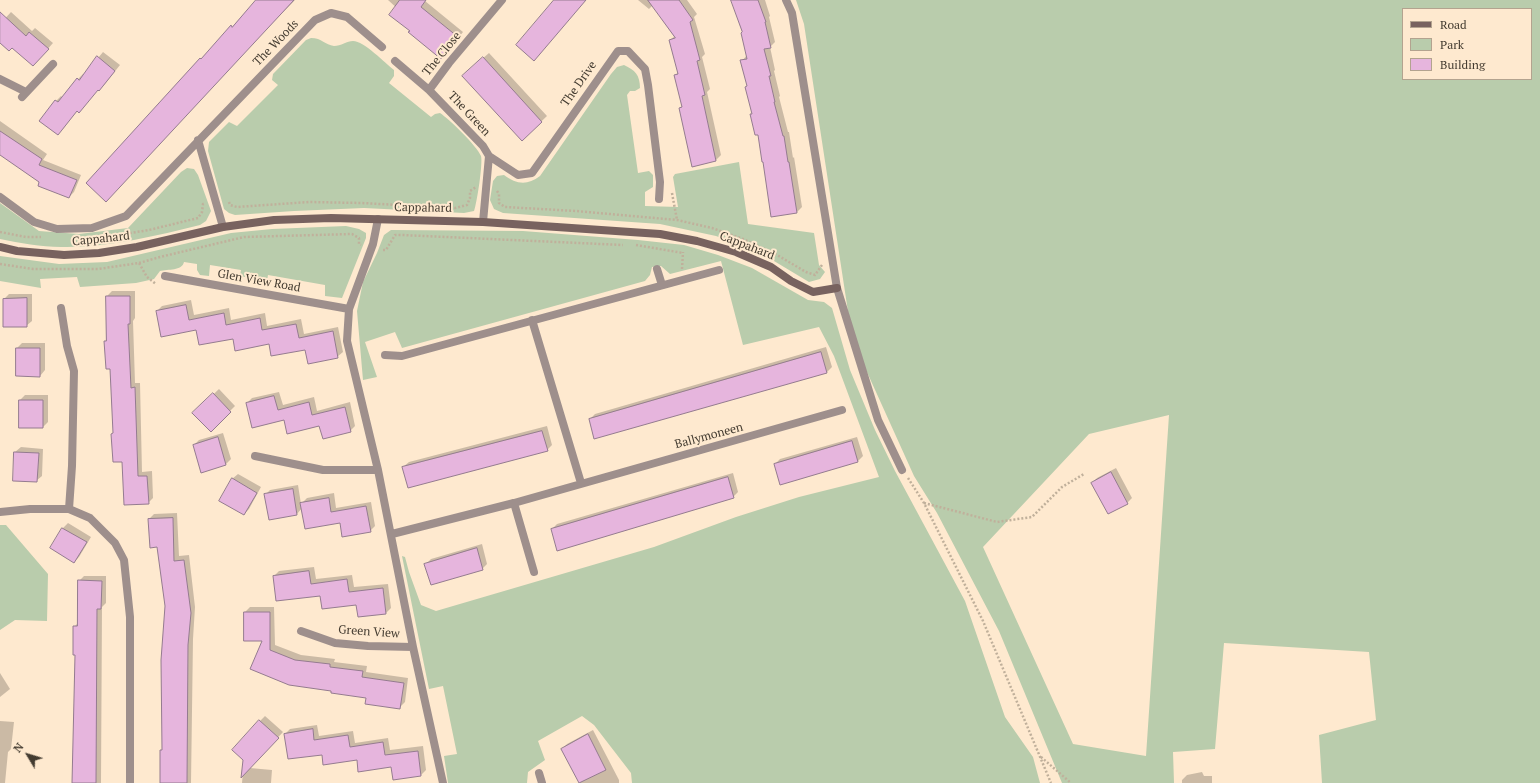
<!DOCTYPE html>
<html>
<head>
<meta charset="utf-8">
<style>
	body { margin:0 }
	#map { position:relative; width:1540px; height:783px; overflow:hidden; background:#fee9cf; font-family:"PT Serif",serif }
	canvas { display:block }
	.legend { position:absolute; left:1402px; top:8px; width:130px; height:72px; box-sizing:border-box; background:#fee9cf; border:1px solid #b3a38f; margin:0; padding:5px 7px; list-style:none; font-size:12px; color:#433b30 }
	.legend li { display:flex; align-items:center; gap:8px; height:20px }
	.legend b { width:20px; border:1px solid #b3a38f }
	.north { position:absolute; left:8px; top:735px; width:40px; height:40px; -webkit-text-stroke:3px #fee9cf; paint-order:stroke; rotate:308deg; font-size:11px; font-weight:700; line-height:16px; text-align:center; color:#433b30 }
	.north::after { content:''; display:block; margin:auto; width:14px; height:18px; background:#433b30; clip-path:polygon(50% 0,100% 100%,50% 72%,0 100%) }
</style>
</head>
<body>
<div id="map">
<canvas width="1540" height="783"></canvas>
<ul class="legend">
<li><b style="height:5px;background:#78625f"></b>Road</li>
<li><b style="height:11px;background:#b9ccac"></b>Park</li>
<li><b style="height:11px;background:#e6b5dd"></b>Building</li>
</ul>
<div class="north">N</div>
</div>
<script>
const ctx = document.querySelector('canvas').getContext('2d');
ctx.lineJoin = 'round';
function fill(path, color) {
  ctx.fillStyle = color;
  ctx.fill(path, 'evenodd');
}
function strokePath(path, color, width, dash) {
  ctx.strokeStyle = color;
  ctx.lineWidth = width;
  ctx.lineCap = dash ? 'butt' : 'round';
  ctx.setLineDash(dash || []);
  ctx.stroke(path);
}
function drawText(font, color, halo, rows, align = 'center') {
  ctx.font = font + ' "PT Serif",serif';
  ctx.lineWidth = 4;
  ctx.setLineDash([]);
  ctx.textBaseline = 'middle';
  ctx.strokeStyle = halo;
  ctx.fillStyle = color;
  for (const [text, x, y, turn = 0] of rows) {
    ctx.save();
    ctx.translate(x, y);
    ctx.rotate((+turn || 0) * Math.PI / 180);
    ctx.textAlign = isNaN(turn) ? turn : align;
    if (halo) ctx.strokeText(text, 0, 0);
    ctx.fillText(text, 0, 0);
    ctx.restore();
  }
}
fill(new Path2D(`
	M796,0H1540V783H1322L1319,735L1376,720L1369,652L1224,643L1215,749L1173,752L1174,783H1062L999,631L937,513L914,476L862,361L849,318L804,24ZM1403,9H1531V79H1403ZM1169,415L1146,756L1073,744L983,547L1089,434Z
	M311,38C322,38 325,45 334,46C341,46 347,41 353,41C364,41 385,63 394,70V76L389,83L431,117L435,114L440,113C449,119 477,146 481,156C483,163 477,203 474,211L464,213L364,208L294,211L235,215L229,213L224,209L208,151L209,142L229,122L237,126L278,85L272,80L273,74L306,40Z
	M624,65C635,70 640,75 640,88L635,91H630L627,95L638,173L649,171L653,175V187L645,192V206L678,207L673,177L675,174L739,162L748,224L814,233L819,265L825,272L820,279L809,282L759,252L716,236L660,224L503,213L494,209L490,200L493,181L497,176L504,175C516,184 527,186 540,176L611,74L617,67Z
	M187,168L194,169L198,175L211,211L206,221L200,225C155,236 108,248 61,247C41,247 20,243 0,239V203L39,231L79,234L128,228L181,172Z
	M346,226L359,229L366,233V238L342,298L325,296V285L268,275L267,281L240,276L241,270L210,265L209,276L200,275L197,270V264L184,262C182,271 168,269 160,271L154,279L136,283L80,287L77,277L40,279L41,288L0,281V256L59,264L107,262L231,233L272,229Z
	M391,230L523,231L638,240L684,245L718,255L752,268L808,300L824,302L832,308L850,370L875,430L895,471L965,601L1005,717L1033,757L1040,783H632L631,773L594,725L582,716L538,741L545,760L528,772L527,783H448L444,756L457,754L443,686L429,689L402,556L405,557L409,572L421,605L436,611L654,547L736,517L799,497L879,477L834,356L819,327L743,345L721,261L670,274L661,266L652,267L650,275L645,281L402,348L395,332L365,342L377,377L363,380L357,311L363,282L377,253L384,235Z
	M0,525H6L48,574L47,621L15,620L0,630Z`), '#b9ccac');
fill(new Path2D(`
	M258,0H295L249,47L111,195L201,59Z
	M388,0H426L425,1L463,32L446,53Z
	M638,0H687L697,14L694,17L705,54L702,57L710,89L707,92L721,155L716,160L680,108L683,106L675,75L679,72L670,40L675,36L653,5L649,9Z
	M732,0H765L770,16L769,17L775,42L770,47L775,70L774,71L780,96L779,97L788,132H789L793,158L794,157L802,207L797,212L758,134L752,114V113L748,86L742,61L747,55L743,32Z
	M11,12L32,31L35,28L53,43L38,60L0,42V24Z
	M103,52L120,65L104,85L99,90L98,89L79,112L77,110L63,129L56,101L61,96L63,98L78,79L83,74L84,75Z
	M489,53L547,116L522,140L468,71Z
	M0,121L47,154L43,160L81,175L74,192L69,197L41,181L0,152Z
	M112,291H135V318L133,321L135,383H140L142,472L152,471L153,498L148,503L123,460L114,432L111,368L105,341L107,340V296Z
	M9,294H32V321L26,326H4V299Z
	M191,300L194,315L229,308L231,320L265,313L267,326L301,319L304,334L338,327L343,352L337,357L306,349L234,337L197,329L157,311L162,306Z
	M22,343H45V370L40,376L17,348Z
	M826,347L832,367L827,372L590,419L595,414Z
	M219,389L235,406L211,430L194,413Z
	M279,392L283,405L314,397L317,411L350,402L355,426L350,431L284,419L247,403L252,398Z
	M25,395H48V422L43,427L20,400Z
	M547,426L552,445L547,450L403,467L409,462Z
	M223,433L231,459L226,464L202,471L194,445L199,440Z
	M857,437L863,456L858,461L775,464L780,459Z
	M21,447L43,449L42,476L36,481L15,452Z
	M1116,468L1132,498L1127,503L1092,483L1097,478Z
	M733,473L738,492L733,497L552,529L557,524Z
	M238,474L261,487L249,509L244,514L232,479Z
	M298,485L301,504L307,498L334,493L336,508L371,502L375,526L370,531L302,508L297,514L265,495L270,490Z
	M177,513L179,556L189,555L195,607L193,639L191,783H161L163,749L166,606L158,546L149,519L154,514Z
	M68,523L91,537L79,557L74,562L51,548L63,528Z
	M482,544L487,564L482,569L426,564L431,559Z
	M314,567L316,579L352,575L354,587L388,584L391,608L386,613L357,603L321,595L274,576L279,571Z
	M84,576H106V603L102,607L101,783H73L76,654L74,627L78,623L79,581Z
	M250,607H274L275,645L301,655L335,659L334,662L367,666L366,672L408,678L405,702L400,707L367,697L332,690L290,684L263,640L245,612Z
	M0,673L10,689L0,697Z
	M265,716L283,732L250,768L272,770L271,783H242L244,760L260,721Z
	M0,721L14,722L11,749L8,752L5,783H0Z
	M317,725L319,736L353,731L355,743L388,738L390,750L423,746L426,770L421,775L394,779L392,766L323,753L285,734L290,729Z
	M593,730L619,780V783H580L562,749L567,744Z
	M1202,772L1204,776H1212V783H1182V780L1187,775Z`), '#0003');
const building = new Path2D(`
	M256,0H294L106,202L86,183L200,58L201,59L231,25L232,27Z
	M400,0H426L421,7L458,37L441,59L408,32L410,31L389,15Z
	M554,0H586L534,61L516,45Z
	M648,0H679L693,20L690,22L700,60L697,61L705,95L702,96L716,161L692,167L679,108L682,107L674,75L678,74L669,40L675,38Z
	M731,0H758L766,22H765L771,48L764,49L771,76H769L775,102H774L783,136H784L788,162H789L797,213L771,217L763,162H762L758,135H755L750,114H752L745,87L747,86L740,60L747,59L741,33L742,32Z
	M0,12L26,36L29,32L49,49L33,66L12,48L9,51L0,43Z
	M97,56L115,71L99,91L98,90L79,113L77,111L58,135L39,121L55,100L58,102L77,78L79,80Z
	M483,57L542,122L522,141L462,76Z
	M0,131L42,159L39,165L77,180L69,198L38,186L39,182L0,155Z
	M106,296H130V324H128L131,388L135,387L138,476H147L149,504L124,505L122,462H113L111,434L113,433L110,369H106L104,341H106Z
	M27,298V327H3V299Z
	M186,305L189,320L224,313L226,325L260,318L262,330L296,324L299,338L333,331L338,358L308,364L305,350L271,356L269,344L235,351L233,339L199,345L196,330L161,337L156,311Z
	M16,348H40V377L16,376Z
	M821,352L827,373L594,439L589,419Z
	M213,393L231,412L211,432L192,413Z
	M274,396L278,410L309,402L312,415L345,407L351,432L323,439L319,426L287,434L284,420L252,428L246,403Z
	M19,400H43V428H19Z
	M542,431L548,451L408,488L402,467Z
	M218,437L226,465L201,473L193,445Z
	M852,441L858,462L780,485L774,464Z
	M14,452L39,453L37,482L13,481Z
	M1111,472L1128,504L1108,514L1091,483Z
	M728,477L734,498L557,551L551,529Z
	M232,478L257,493L244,515L219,501Z
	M293,489L297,515L269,520L264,494Z
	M329,498L331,512L366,506L371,532L342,537L340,523L305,529L300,503Z
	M173,518L174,561L184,560L191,613L188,645L187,783H160V750H162L161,660L165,606L157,547L150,548L148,519Z
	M62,528L87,542L74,563L50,548Z
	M477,548L483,570L431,585L424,564Z
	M309,571L311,584L347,579L349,592L383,588L386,614L358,617L356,605L322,609L320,596L276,601L273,576Z
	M78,580L102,581L101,609H97L96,783H72L75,655H73V626H77Z
	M244,612H270V650L295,660L330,664V667L363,671L362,677L404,683L400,709L365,704L366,698L331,693V691L289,685L250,669L262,641H244Z
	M259,720L279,738L241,778L243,760L232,750Z
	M313,729L314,740L348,735L350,747L383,742L385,755L418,751L421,776L393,780L391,767L358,772L357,760L323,765L322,755L288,759L284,734Z
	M588,734L606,770L579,783L561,749Z`);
fill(building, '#e6b5dd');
strokePath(building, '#947b8f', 1);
strokePath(new Path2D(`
	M497,191L499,194V203L505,207L576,211L677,220L712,228L743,239L777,255L806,272L815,275L822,265
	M672,193L677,220
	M229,202L230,205L237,207L309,202L362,203L455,208L467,205L470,198V191L476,187
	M0,232L26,237H41
	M106,237L149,230L198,218L202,212L203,204H205
	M636,245L683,253
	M383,250H386L395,235H402L623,245
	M139,263L160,257L244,237L352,234L359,238V244L361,245
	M0,264L33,269H98L139,263L147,277L156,284
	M682,269L683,252
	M908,478L924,503L983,621L1051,783
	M924,503L997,522L1032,517L1062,487L1084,474
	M1041,757L1071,783`), '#c0b09b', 2.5, [2, 2]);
strokePath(new Path2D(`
	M657,269L662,285
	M514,503L534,572`), '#9e8f8c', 8);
strokePath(new Path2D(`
	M786,0L792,13L837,288L878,420L902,470
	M395,61L429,90L483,146L489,156
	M0,79L26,92
	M429,90L449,63L502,0
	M22,97L53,64
	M198,140L223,227
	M0,197L34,222L57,229L92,228L126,216L315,20L331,13L347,17L382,47
	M378,219L373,244L349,309L347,341L378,470L413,647L443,783
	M483,222L489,156L518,175L532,173L618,51H628L645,69L648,85L660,182L659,199
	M165,276L349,309
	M61,308L67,346L74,371L72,466L69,509
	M532,320L581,483
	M385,355L402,356L719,270
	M255,456L323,470H378
	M0,512L30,509H69L90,518L115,543L124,560L130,617V783
	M392,534L514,503L842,410
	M301,631L335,643L368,646L413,647
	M539,773L542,783`), '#9e8f8c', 8);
strokePath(new Path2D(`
	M0,247L17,251L64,255L99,253L137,247L223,227L274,220L331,218L483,222L660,234L697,241L736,252L771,267L791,281L813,292L837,288`), '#78625f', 8);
drawText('12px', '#433b30', '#fee9cf', [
	["The Woods",276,43,-46],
	["The Close",442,54,-51],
	["The Drive",579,84,-55],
	["The Green",469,114,47],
	["Cappahard",423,208,1],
	["Cappahard",101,239,-6],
	["Cappahard",747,246,21],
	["Glen View Road",259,281,10],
	["Ballymoneen",709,436,-15],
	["Green View",369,632,4]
]);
</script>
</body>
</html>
